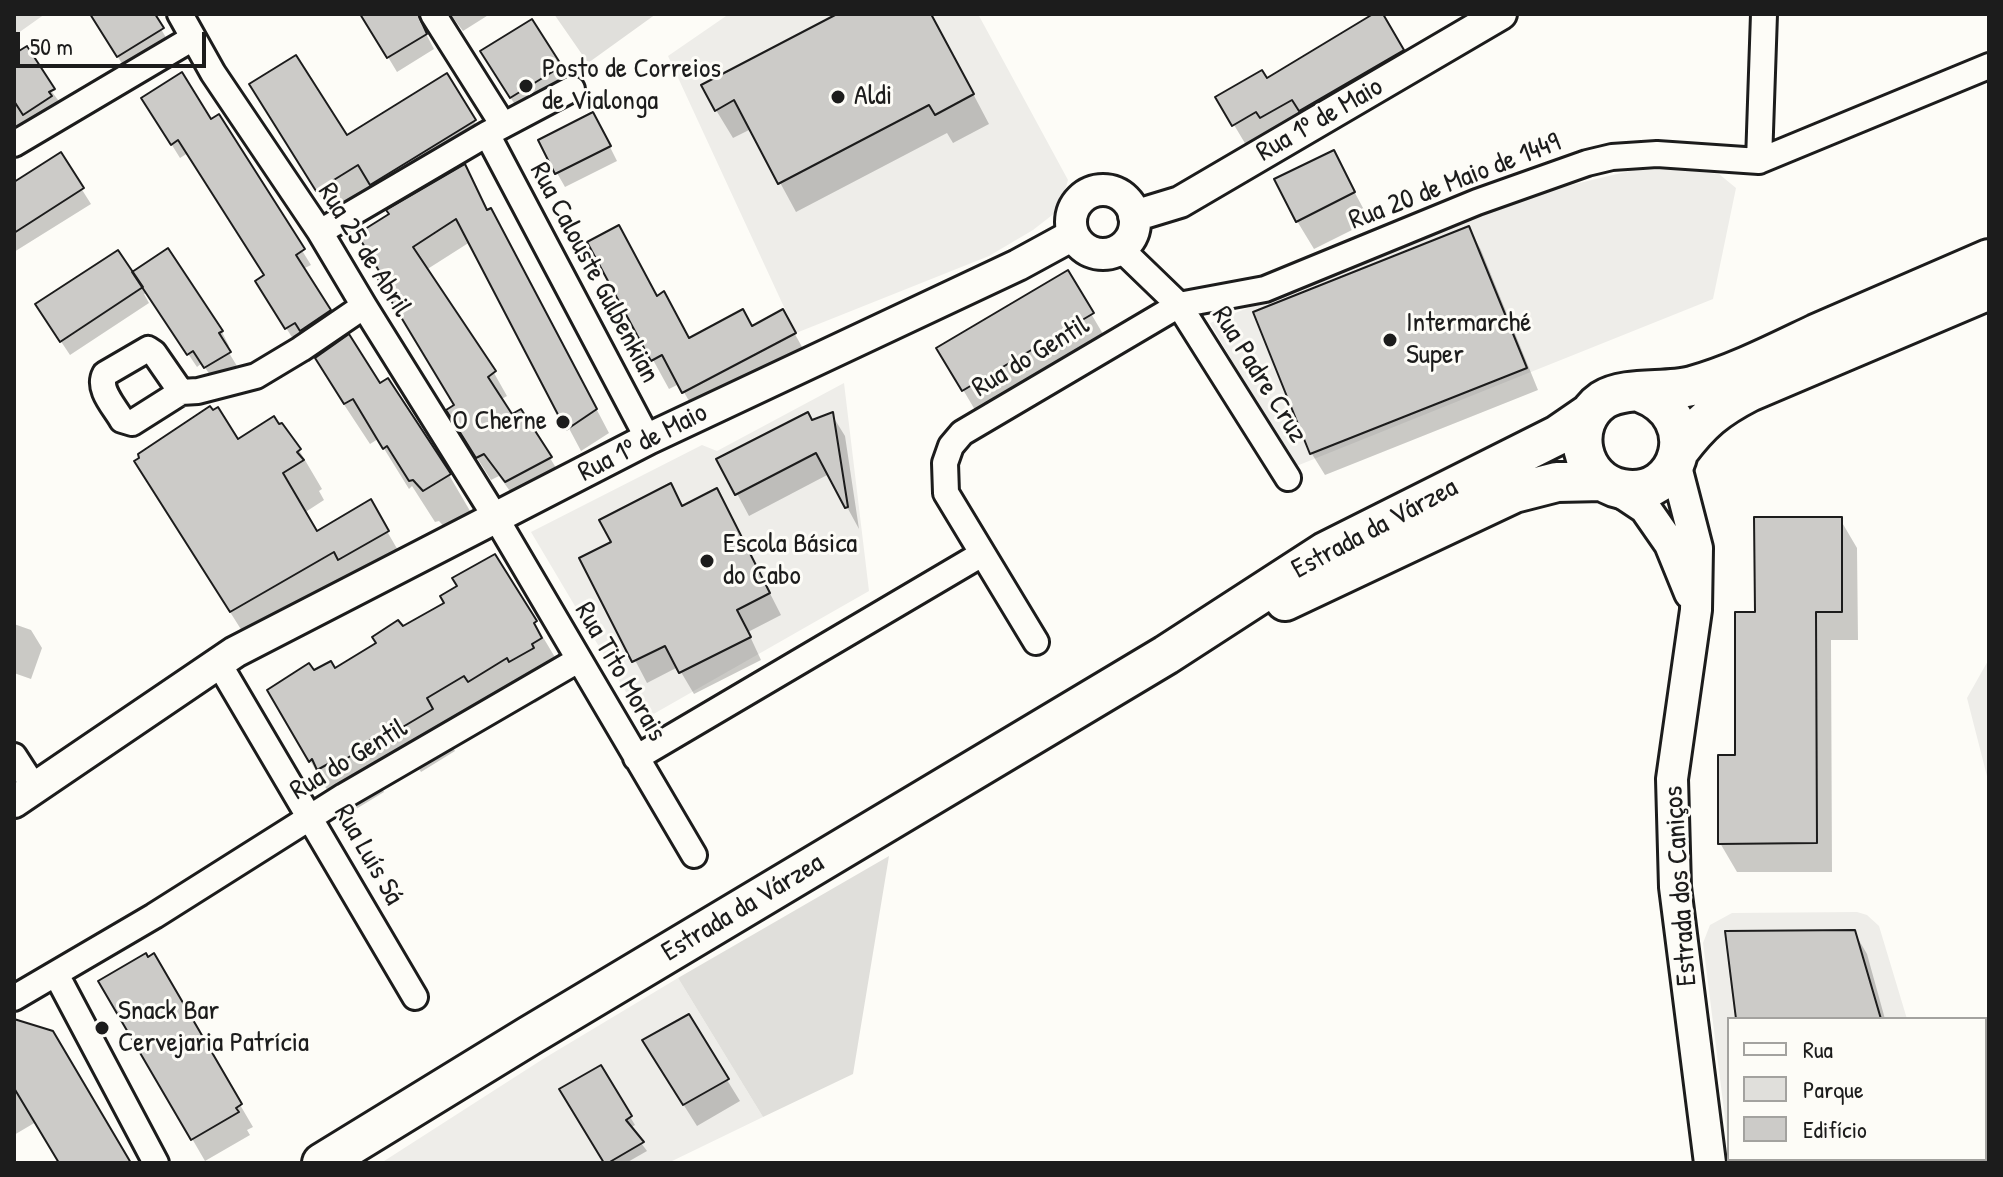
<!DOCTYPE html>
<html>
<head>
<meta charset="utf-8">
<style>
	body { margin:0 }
	#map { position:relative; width:2003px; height:1177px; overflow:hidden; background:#fdfcf7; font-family:"Patrick Hand",sans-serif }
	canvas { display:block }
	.frame { position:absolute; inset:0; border:16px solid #1c1c1c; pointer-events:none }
	.legend { position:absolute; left:1727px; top:1017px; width:260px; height:144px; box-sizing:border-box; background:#fdfcf7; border:2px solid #a3a29f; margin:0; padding:10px 14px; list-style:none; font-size:24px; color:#1c1c1c }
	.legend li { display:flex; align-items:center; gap:16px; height:40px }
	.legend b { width:40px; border:2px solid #a3a29f }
	.scale { position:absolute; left:16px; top:32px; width:190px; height:36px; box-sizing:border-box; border:4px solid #1c1c1c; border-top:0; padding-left:10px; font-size:24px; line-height:28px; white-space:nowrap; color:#1c1c1c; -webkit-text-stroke:6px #fdfcf7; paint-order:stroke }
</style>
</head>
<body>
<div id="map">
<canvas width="2003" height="1177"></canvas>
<div class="frame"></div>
<ul class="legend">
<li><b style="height:10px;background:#fdfcf7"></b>Rua</li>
<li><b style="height:22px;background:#e0dfdb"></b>Parque</li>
<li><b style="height:22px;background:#cccbc8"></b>Edifício</li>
</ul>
<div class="scale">50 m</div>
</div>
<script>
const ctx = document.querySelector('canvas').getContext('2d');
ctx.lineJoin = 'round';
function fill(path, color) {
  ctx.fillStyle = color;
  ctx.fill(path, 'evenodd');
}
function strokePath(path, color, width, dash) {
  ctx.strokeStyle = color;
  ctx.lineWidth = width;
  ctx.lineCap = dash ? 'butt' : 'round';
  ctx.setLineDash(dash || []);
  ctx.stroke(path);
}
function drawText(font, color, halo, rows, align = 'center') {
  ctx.font = font + ' "Patrick Hand",sans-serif';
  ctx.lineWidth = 6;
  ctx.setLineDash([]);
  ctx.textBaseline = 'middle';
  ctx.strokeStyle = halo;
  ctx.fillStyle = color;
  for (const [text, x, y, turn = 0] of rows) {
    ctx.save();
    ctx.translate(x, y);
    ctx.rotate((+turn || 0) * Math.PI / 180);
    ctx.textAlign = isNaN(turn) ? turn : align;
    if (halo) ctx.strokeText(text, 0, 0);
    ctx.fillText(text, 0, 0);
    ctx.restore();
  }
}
fill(new Path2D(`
	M729,14H978L1068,180L1060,209L1033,230L989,256L796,333L668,56Z
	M1634,170H1683L1719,174L1736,188L1713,299L1294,467L1210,323L1537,193Z
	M844,383L869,591L650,716L639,714L531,532L702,445L717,451Z
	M1989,659V784L1967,698Z
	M1732,913L1857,912L1867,915L1879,926L1907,1019H1729V1150L1703,943L1710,925Z
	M678,978L763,1117L668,1163H381L543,1059Z
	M1730,1159H1948L1949,1163H1731Z`), '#eeede9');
fill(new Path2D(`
	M14,14H45L14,36Z
	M554,14H656L588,63Z
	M889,856L853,1074L763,1117L678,978Z`), '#e0dfdb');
fill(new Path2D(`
	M91,14H152L174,51L131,78Z
	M362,14H438L427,23L425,32L434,49L397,72Z
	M446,14H490L463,31L451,15Z
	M842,14H931L989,124L953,143L947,133L796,212L751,129L733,138L716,110Z
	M1377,14H1381L1414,71L1273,137L1269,131L1246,145L1218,98L1267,81Z
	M19,48L61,104L14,139V51Z
	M560,67L573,89L524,119L495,73Z
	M447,76L487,143L385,206L372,185L330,212L264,107L346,138Z
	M152,113L211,122L219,117L311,265L303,269L338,325L295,342L266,296V276L188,153L180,158Z
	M601,129L617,161L565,187L557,173Z
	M1333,152L1370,221L1314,249L1297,221Z
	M60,155L91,204L14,252V184Z
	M465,167L488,211L504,233L609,433L581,451L470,242L426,270L494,373L507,396L500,400L511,416L550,458L564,481L520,505L499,476L491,480L462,434L456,406L380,280Z
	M1469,228L1481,250L1538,390L1325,475L1312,454L1255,313Z
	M589,243L657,298L689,340L752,328L782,311L811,363L701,421L679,384L669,389Z
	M168,251L222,332L229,346L226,348L237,366L214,381L202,363L197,367L147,293L144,294L149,303L70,355L46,319L132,274Z
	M1067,273L1116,356L988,432L939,349Z
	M379,386L449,475L473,516L448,531L439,521L435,522L412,486L409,489L378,439L370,444L341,400Z
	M832,415L845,436L859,529L829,474L749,516L719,460Z
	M238,442L299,450L322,489L319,491L324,500L304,513L317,534L370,502L410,571L254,650L160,501Z
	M683,508L729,513L781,615L748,632L761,660L694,694L678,667L647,683L582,559Z
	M1840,519L1857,548L1858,640H1831L1832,872H1737L1720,843L1737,757Z
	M495,557L559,664L555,687L556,690L535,703L532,698L449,741L455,751L421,772L418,767L382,788L384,792L356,809L354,805L343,810L334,802L270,691L313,673L334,670L446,603L459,586Z
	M14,624L31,630L42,648L31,679L14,673Z
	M1854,932L1867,954L1885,1019H1738Z
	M153,956L253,1127L247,1130L250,1135L205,1161L101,982Z
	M14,1027L129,1163H60L36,1122L14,1135Z
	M657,1063L727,1080L740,1101L697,1126Z
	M600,1068L635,1125L630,1128L647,1151L626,1163H606Z
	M1757,1159H1925L1926,1163H1757Z`), '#0003');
const building = new Path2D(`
	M90,14H155L164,28L117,57Z
	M360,14H418L427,34L387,58Z
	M837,14H931L974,94L935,115L929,105L778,184L734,100L715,111L701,85Z
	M1373,14H1383L1404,50L1299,111L1292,100L1260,118L1256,112L1232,126L1215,97L1262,70L1267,78Z
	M532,19L562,66L510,98L480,51Z
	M27,46L55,89L49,92L52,96L23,115L14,101V54Z
	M296,55L347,135L447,73L476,120L370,185L358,165L316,191L249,84Z
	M182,72L211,119L219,114L305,249L296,255L331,310L300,331L295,323L285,329L255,281L264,275L178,140L171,145L141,98Z
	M593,112L611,146L555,174L538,140Z
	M1334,150L1355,192L1296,222L1274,179Z
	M61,152L84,188L14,233V182Z
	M465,164L487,210L491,208L597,409L566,430L456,219L413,247L496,371L488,377L512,414L521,409L552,457L505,482L484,454L476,458L446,410L454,405L378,279L382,276L357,234L389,214L386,210Z
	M619,225L657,296L664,291L689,338L743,309L752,326L783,309L796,333L682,393L662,355L651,361L587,242Z
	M1469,226L1527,368L1310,454L1253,312Z
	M168,248L223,331L219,333L231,352L204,368L193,351L187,355L132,272Z
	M118,250L143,287L60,342L35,304Z
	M1068,270L1094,313L962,391L936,348Z
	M349,334L380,383L388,378L451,474L423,491L413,480L409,481L387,446L383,449L353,399L344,404L315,358Z
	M210,406L213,410L218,407L238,439L274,416L279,424L282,423L301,449L297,452L304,460L283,473L317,531L371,499L389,531L338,560L334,552L230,612L134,461L139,458L138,454Z
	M808,412L812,420L833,412L848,507L845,508L816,453L735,495L716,459Z
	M671,483L682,506L717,488L770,593L737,610L751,637L679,673L665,646L632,662L579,558L611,542L599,520Z
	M1754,517H1842V612H1816L1817,843L1718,844V755H1735V612H1755Z
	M495,554L537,621L534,623L542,638L532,644L534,648L509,662L507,658L468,682L464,676L427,698L433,709L396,731L393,726L360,746L361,750L330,768L328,764L317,770L312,759L309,762L267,690L309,663L314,670L331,661L335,668L376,643L372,637L398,620L403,626L444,603L440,596L457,586L452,578Z
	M1855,930L1881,1019H1736L1725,931Z
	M146,953L148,957L154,953L242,1104L236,1108L239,1112L191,1140L98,981Z
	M689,1014L729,1079L683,1105L642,1040Z
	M14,1019L53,1031L131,1163H59L14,1088Z
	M601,1065L632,1116L626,1120L644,1142L608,1163H604L559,1089Z`);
fill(building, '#cccbc8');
strokePath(building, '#1c1c1c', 2);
const minor = new Path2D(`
	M180,14L213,73L320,232L364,306L496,518L694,855
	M433,14L503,125
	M487,134L648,439
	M14,144L193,38
	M1759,161L1764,14
	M320,232L487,134L572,89
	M1121,249L1179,305L1288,478
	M181,392L154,353L148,349L105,374C97,389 114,406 122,420L132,423L181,392L198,391L256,376L301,349L364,306
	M1036,642L946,493L945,463L951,446L962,433L1179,305L1265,289L1477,202L1587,163L1612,157L1657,154L1759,161L1989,66
	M218,662L415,997
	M14,756L34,787
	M636,758L982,554
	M56,974L156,1163
	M14,998L154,916L344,796L578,660`);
const tertiary = new Path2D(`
	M1071 222a32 32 0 1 1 64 0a32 32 0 1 1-64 0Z
	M1134,216L1180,202L1501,14
	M1675,463L1697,548L1696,610L1672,779L1675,887L1710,1163
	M1612,486L1645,508L1670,544L1690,593
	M14,802L235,652L648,439L1018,265L1073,235`);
const primary = new Path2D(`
	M1642,393C1705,417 1681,500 1622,489C1580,481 1568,424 1603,400C1625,386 1666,393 1692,386C1735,374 1776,353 1816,334C1873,309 1931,284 1989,259
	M1679,451C1701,422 1716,409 1749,392L1989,290
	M1285,601L1514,493L1557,482L1603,481
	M322,1163L529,1036L1166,655L1325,552L1558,435L1590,413`);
strokePath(minor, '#1c1c1c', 30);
strokePath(tertiary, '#1c1c1c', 36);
strokePath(primary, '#1c1c1c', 44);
strokePath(minor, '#fdfcf7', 24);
strokePath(tertiary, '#fdfcf7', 30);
strokePath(primary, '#fdfcf7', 38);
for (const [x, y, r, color] of [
	[526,86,8,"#1c1c1c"],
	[838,97,8,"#1c1c1c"],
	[1390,340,8,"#1c1c1c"],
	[563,422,8,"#1c1c1c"],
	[707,561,8,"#1c1c1c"],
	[102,1028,8,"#1c1c1c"]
]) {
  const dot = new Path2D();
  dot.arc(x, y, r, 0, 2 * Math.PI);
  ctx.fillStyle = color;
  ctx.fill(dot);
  strokePath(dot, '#fdfcf7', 3);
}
drawText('28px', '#1c1c1c', '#fdfcf7', [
	["Posto de Correios",542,70],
	["de Vialonga",542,102],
	["Aldi",854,97],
	["Intermarché",1406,324],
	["Super",1406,356],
	["O Cherne",547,422,"right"],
	["Escola Básica",723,545],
	["do Cabo",723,577],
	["Snack Bar",118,1012],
	["Cervejaria Patrícia",118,1044]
], 'left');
drawText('28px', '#1c1c1c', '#fdfcf7', [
	["Rua 1º de Maio",1320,120,-30],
	["Rua 20 de Maio de 1449",1455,182,-21],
	["Rua 25 de Abril",364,250,58],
	["Rua Calouste Gulbenkian",594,273,62],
	["Rua do Gentil",1031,357,-31],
	["Rua Padre Cruz",1259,375,58],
	["Rua 1º de Maio",643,443,-27],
	["Estrada da Várzea",1375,529,-28],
	["Rua Tito Morais",620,672,60],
	["Rua do Gentil",349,760,-31],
	["Rua Luís Sá",368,855,60],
	["Estrada dos Caniços",1681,886,-94],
	["Estrada da Várzea",743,908,-31]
]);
</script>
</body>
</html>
